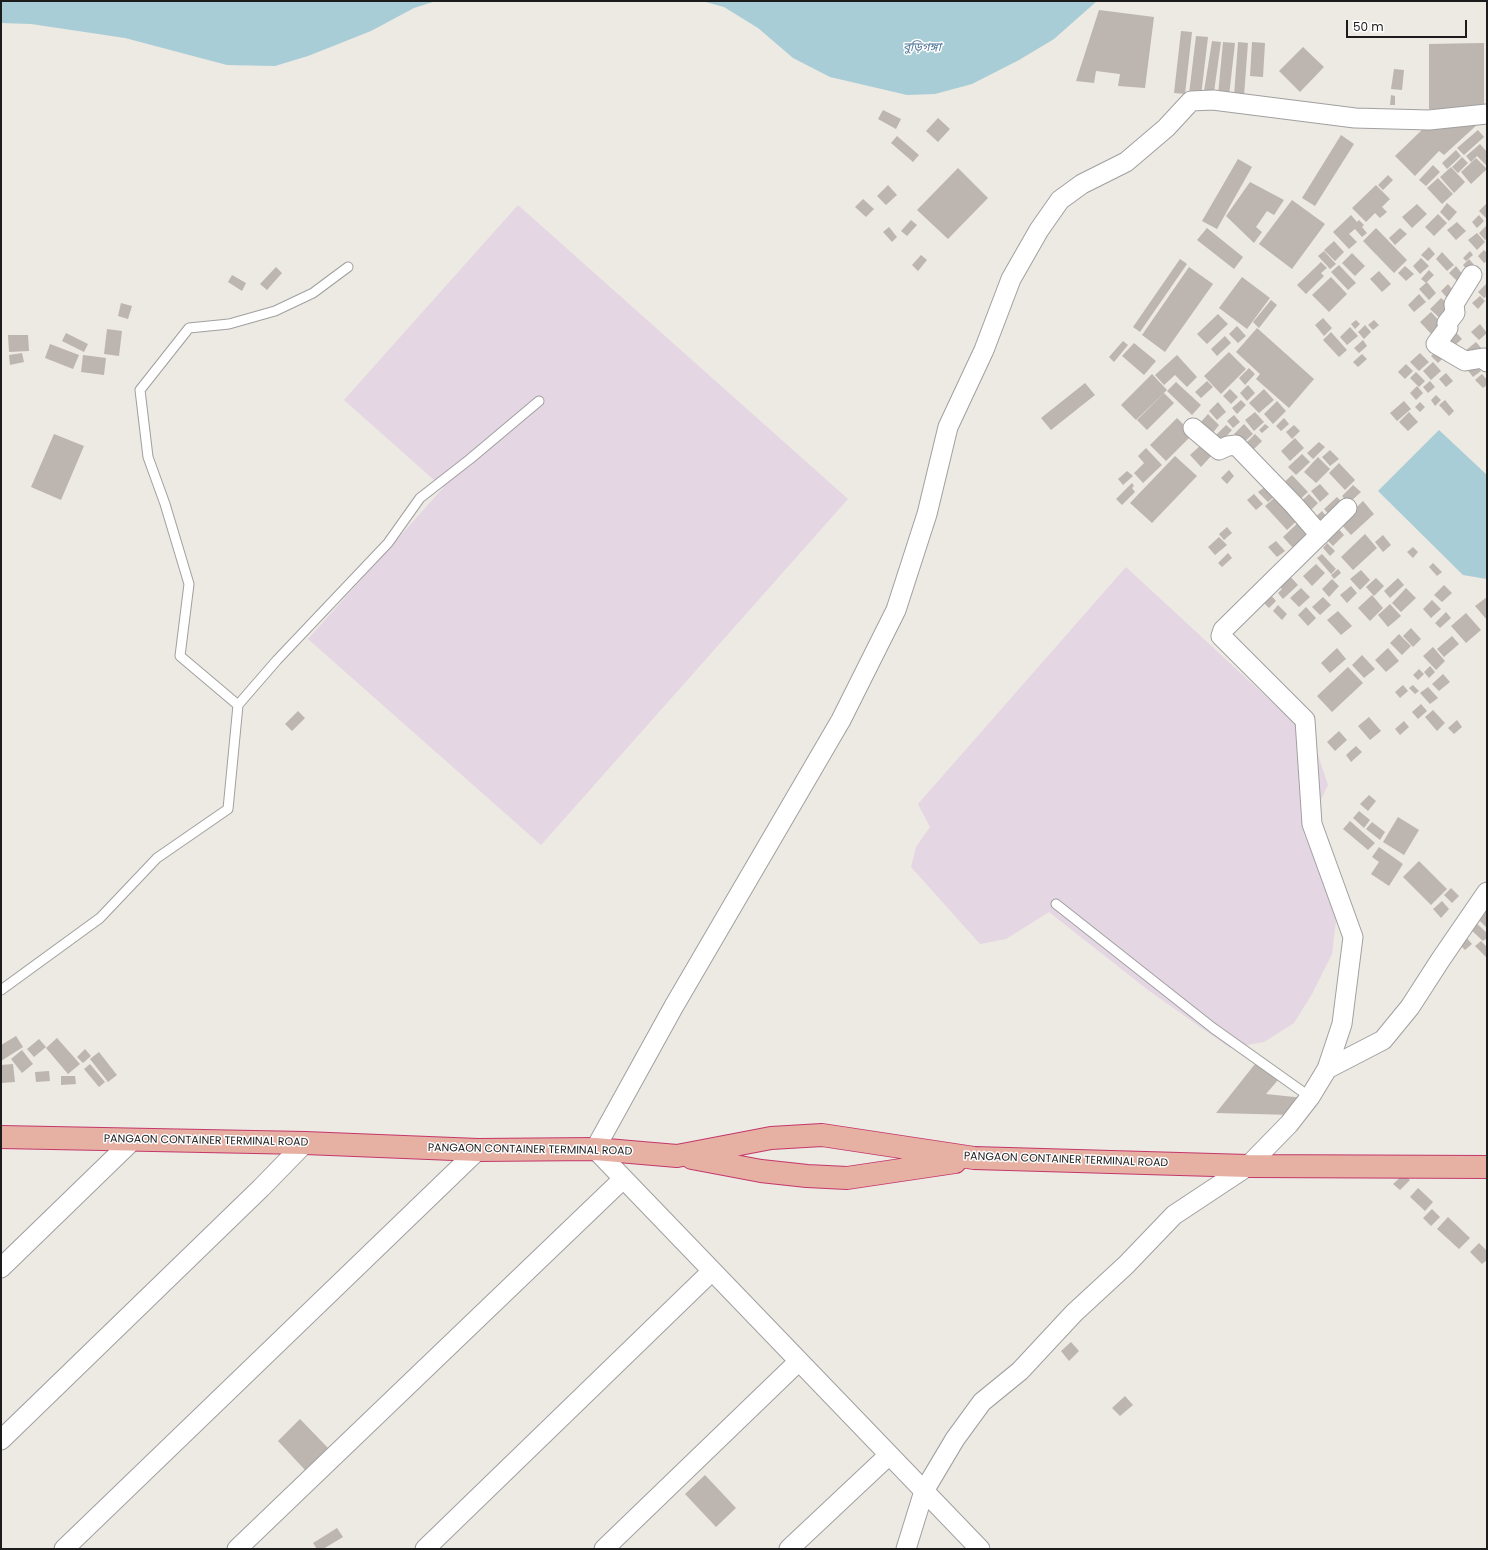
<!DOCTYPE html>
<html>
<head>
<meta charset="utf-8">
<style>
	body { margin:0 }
	#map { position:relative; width:1488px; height:1550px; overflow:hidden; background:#ede9e3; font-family:Poppins,sans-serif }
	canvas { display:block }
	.frame { position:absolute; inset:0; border:2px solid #1c1c1c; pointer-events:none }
	.scale { position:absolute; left:1346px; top:20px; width:121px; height:18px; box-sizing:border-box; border:2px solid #1c1c1c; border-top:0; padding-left:5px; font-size:12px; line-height:14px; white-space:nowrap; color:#1c1c1c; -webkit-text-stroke:3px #fff; paint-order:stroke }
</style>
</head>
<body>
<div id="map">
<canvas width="1488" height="1550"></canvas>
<div class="frame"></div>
<div class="scale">50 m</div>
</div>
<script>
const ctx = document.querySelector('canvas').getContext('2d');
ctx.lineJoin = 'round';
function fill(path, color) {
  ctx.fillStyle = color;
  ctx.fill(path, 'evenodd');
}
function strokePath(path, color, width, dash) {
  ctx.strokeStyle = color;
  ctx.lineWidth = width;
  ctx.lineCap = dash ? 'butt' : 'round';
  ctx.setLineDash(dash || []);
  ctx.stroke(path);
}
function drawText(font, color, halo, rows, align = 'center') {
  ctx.font = font + ' Poppins,"Noto Sans Bengali",sans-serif';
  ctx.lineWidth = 3;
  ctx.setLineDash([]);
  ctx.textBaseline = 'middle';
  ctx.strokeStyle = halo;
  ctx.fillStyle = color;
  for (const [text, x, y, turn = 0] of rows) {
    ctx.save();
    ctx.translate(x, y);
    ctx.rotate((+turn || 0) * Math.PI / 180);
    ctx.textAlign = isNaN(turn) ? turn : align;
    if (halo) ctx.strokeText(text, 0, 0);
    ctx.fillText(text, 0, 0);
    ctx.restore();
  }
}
fill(new Path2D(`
	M518,205L848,499L541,845L308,639L443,488L344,400Z
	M1126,567L1313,740L1328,785L1304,834L1337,913L1332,954L1312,994L1294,1023L1264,1042L1230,1048L1148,990L1049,912L1006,939L980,944L911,867L916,847L930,827L918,804Z`), '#e5d6e3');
fill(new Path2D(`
	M1,1H436L414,8L371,31L308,56L275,66L227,65L125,38L31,24L1,23Z
	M702,1H1097L1054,39L1019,60L972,84L935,94L907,95L830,77L793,58L758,28L724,7Z
	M1439,430L1487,475V579L1463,575L1378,491Z`), '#a8cdd6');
fill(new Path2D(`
	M1099,10L1154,17L1145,88L1118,86L1120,74L1096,71L1094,83L1076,81Z
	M1181,31L1192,32L1185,94L1174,93Z
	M1196,36L1208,37L1201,96L1189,94Z
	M1212,41L1221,42L1214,92L1204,91Z
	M1223,42L1235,43L1229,96L1218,95Z
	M1238,42L1248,43L1244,96H1234Z
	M1252,42L1265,43L1263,77L1250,76Z
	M1484,43V109H1429V44Z
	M1303,47L1324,67L1300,92L1279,71Z
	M1394,69L1404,70L1402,90L1391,89Z
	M1391,95L1395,96V105H1390Z
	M883,110L901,119L896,129L878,119Z
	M938,118L950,129L938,142L926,131Z
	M1479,123L1444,155L1439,151L1415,176L1395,156L1428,124Z
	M1478,130L1484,137L1464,155L1457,148Z
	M1341,135L1354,144L1315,206L1302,198Z
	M897,136L919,155L913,162L891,143Z
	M1480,144L1487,152V164L1486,165L1477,156L1471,162L1466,156Z
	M1456,150L1461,156L1447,169L1442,163Z
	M1462,157L1468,163L1458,173L1452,167Z
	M1476,158L1487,169L1471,184L1461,172Z
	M1238,159L1252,167L1217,229L1202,221Z
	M1433,165L1440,172L1426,186L1419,180Z
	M1451,167L1465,182L1454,193L1440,177Z
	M958,168L988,198L948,239L917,210Z
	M1388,175L1393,180L1383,190L1378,185Z
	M1438,178L1453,194L1442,204L1427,188Z
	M1250,182L1284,200L1274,215L1267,211L1256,227L1262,232L1254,243L1226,216Z
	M888,185L897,195L886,205L877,196Z
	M1376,185L1390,199L1382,207L1387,212L1380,218L1375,213L1366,222L1352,208Z
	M863,199L874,209L866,217L855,207Z
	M1292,200L1325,224L1292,269L1259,244Z
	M1447,203L1457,212L1449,221L1440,212Z
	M1487,203V216L1486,218L1479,211Z
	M1417,204L1427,214L1412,228L1402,217Z
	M1438,214L1447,223L1434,236L1425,227Z
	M1351,215L1357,222L1359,220L1364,225L1362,227L1367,233L1362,237L1355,229L1349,234L1357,242L1349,249L1333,232Z
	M1479,215L1484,221L1477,228L1472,222Z
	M911,220L917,225L907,236L901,231Z
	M1457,222L1466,231L1456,240L1447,230Z
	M1486,226L1487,238L1485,240L1479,233Z
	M889,227L897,237L892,242L883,232Z
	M1207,228L1243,257L1234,269L1197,240Z
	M1376,228L1407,260L1394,273L1363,241Z
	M1400,228L1407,234L1395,245L1389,238Z
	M1477,233L1485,242L1477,250L1468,240Z
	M1334,241L1344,252L1335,261L1324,250Z
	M1429,247L1435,254L1428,261L1421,255Z
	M1484,250L1487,253V261L1484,263L1478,256Z
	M1324,251L1336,264L1330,269L1318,256Z
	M1470,251L1473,255L1466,261L1463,258Z
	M1442,252L1454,265L1447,271L1436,259Z
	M1352,253L1365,266L1355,276L1342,263Z
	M921,255L927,260L918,271L912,265Z
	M1421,258L1429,266L1420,274L1413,266Z
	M1180,259L1187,264L1140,332L1133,327Z
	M1469,259L1475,266L1469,272L1463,265Z
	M1321,262L1327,268L1321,273L1324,276L1306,294L1297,285Z
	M1339,265L1356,283L1348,290L1331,272Z
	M1405,266L1414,274L1406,281L1398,273Z
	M1456,266L1463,275L1457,281L1449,273Z
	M276,267L282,273L267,290L260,284Z
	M1189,267L1213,284L1165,352L1142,335Z
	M1429,270L1434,275L1426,283L1421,279Z
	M1379,271L1391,284L1382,292L1370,279Z
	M232,275L246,283L242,291L228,282Z
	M1242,277L1270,298L1247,329L1219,308Z
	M1331,277L1347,294L1329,312L1312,295Z
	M1427,282L1436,293L1429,300L1419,289Z
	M1487,283V296L1484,298L1478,292Z
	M1448,284L1456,294L1449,300L1441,291Z
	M1419,294L1426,302L1414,312L1408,305Z
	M1480,296L1485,301L1478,309L1472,303Z
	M1441,298L1455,310L1444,322L1430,309Z
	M1271,300L1277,305L1259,328L1253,322Z
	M121,303L132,306L128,319L118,316Z
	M1431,312L1446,328L1435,338L1420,322Z
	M1218,314L1228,324L1207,344L1197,334Z
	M1323,318L1332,328L1324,336L1315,325Z
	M1356,320L1360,324L1355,329L1351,324Z
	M1374,320L1379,325L1373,330L1368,325Z
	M1480,324L1487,333L1479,340L1471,332Z
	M1365,325L1371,332L1364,339L1358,332Z
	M1237,326L1246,336L1238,343L1229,334Z
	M1350,327L1358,336L1347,345L1340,337Z
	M1257,328L1314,379L1289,408L1256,379L1260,374L1236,352Z
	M107,329L122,331L119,356L104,354Z
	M1453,329L1462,339L1453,347L1444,337Z
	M1331,332L1347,350L1339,357L1323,340Z
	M66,333L88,344L84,352L62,341Z
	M8,335H28L29,351L9,352Z
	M1225,336L1231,343L1217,356L1211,349Z
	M1363,340L1367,346L1359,353L1354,348Z
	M1123,341L1128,345L1114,362L1109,357Z
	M1476,342L1482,349L1470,358L1465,351Z
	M1134,343L1156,361L1144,375L1122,356Z
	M50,344L79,355L73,369L45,358Z
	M1439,348L1446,355L1438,363L1431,356Z
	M1229,352L1246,369L1221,394L1204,376Z
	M22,353L24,362L10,365L9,355Z
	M1420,353L1429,362L1419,371L1410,362Z
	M1362,354L1367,359L1358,367L1353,362Z
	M83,355L106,358L104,375L81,372Z
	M1177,355L1197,377L1187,387L1175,375L1164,385L1155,375Z
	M1473,361L1481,371L1473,377L1466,368Z
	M1433,362L1441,371L1431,380L1423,371Z
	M1406,364L1413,371L1405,379L1398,372Z
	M1249,368L1255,374L1245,385L1239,378Z
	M1416,372L1425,381L1419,387L1410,378Z
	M1446,373L1453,381L1446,387L1439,379Z
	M1152,374L1167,390L1136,420L1121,405Z
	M1482,374L1487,380V385L1483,388L1475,380Z
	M1207,381L1213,387L1201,398L1195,392Z
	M1430,381L1435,387L1428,393L1423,387Z
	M1176,382L1201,405L1192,415L1167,391Z
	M1085,383L1095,395L1051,430L1041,418Z
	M1248,385L1255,393L1247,401L1240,393Z
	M1417,386L1423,393L1416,400L1410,393Z
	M1230,389L1238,397L1231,404L1223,396Z
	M1264,389L1274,400L1259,413L1249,403Z
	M1164,393L1174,403L1147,430L1137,420Z
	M1436,395L1441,400L1435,406L1431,400Z
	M1241,400L1246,405L1237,414L1232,408Z
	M1445,400L1454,411L1449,416L1439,405Z
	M1277,401L1286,411L1273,424L1264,414Z
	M1404,401L1411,409L1397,421L1390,413Z
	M1218,402L1226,412L1217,420L1209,411Z
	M1420,402L1425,407L1420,412L1415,407Z
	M1255,412L1264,422L1254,431L1245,420Z
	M1409,412L1418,422L1408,431L1399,422Z
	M1208,414L1219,425L1212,434L1200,423Z
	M1234,415L1240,422L1233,428L1227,421Z
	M1177,418L1193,434L1166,461L1150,445Z
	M1284,418L1289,424L1281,431L1276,426Z
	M1244,424L1253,434L1243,443L1234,434Z
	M1265,424L1269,427L1262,433L1259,430Z
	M1226,425L1232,430L1222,441L1216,435Z
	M1294,425L1300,431L1292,439L1286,432Z
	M54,434L84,446L61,500L31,487Z
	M1255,434L1262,441L1253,450L1246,443Z
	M1295,438L1304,448L1290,461L1281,451Z
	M1319,442L1325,447L1313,459L1307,453Z
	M1202,444L1212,455L1201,467L1190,455Z
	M1146,448L1162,465L1143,483L1134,473L1144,463L1138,456Z
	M1330,450L1339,459L1330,466L1322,457Z
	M1302,454L1310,462L1296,475L1288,467Z
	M1175,456L1197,476L1152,523L1130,503Z
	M1318,457L1330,469L1316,483L1304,472Z
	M1339,463L1355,480L1345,490L1329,473Z
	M1229,470L1234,476L1227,484L1221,478Z
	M1127,471L1133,476L1123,485L1118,479Z
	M1292,475L1308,492L1296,503L1280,486Z
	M1132,483L1134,486L1132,488L1135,492L1122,505L1116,499Z
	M1320,484L1329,494L1320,502L1311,491Z
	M1353,485L1361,492L1349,503L1342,496Z
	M1266,486L1275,496L1268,502L1258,492Z
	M1280,493L1302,516L1287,530L1265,506Z
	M1254,494L1263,504L1256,510L1247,500Z
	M1309,494L1318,503L1306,515L1297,505Z
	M1337,497L1344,504L1330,516L1324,509Z
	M1363,501L1374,514L1351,535L1340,523Z
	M1322,511L1328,518L1316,529L1310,522Z
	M1303,518L1313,530L1293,548L1283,537Z
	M1335,525L1344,535L1333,546L1323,536Z
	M1227,527L1232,533L1224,540L1219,534Z
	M1365,534L1377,548L1353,570L1341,557Z
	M1383,535L1391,545L1383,552L1375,542Z
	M1219,537L1227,545L1215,555L1208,547Z
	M1276,541L1285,551L1277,557L1268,547Z
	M1327,543L1335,551L1330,556L1323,548Z
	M1413,547L1418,552L1413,558L1407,552Z
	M1228,553L1232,558L1222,567L1218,563Z
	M1322,554L1336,569L1331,574L1317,558Z
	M1433,563L1442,572L1437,576L1429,567Z
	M1316,564L1325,573L1312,586L1303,576Z
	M1338,569L1341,573L1334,579L1331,575Z
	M1361,570L1370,580L1360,590L1350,579Z
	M1287,573L1298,585L1283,599L1278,593L1282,589L1276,583Z
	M1376,578L1384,586L1374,596L1366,587Z
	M1398,578L1404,585L1390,598L1384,591Z
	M1332,579L1339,586L1329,597L1322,589Z
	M1444,585L1452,593L1442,602L1434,595Z
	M1351,586L1357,593L1347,603L1340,595Z
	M1301,588L1310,597L1299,607L1290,598Z
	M1406,588L1416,598L1401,612L1392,603Z
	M1270,594L1276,601L1269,608L1262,601Z
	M1372,595L1383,608L1370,621L1358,608Z
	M1323,597L1331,605L1320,615L1312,607Z
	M1487,597V620L1475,606Z
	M1432,600L1441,609L1431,618L1423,609Z
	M1390,604L1401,616L1388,627L1378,615Z
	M1278,605L1287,614L1282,620L1273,611Z
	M1306,607L1316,618L1308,626L1298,615Z
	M1338,611L1352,626L1341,635L1327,620Z
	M1446,612L1451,618L1440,628L1435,623Z
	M1466,613L1481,630L1466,643L1451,626Z
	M1411,628L1421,639L1413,647L1403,636Z
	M1399,634L1411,646L1402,655L1390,643Z
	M1452,636L1459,644L1444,657L1437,649Z
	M1433,647L1445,661L1436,670L1423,656Z
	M1337,648L1346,659L1330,673L1321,663Z
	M1388,648L1399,661L1386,672L1375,660Z
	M1362,655L1375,669L1364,678L1352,665Z
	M1430,666L1435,672L1429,678L1424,672Z
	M1348,667L1363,683L1332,712L1317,696Z
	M1419,669L1424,674L1418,680L1413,675Z
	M1443,674L1450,682L1439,691L1432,684Z
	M1403,685L1408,691L1400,698L1395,692Z
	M1413,685L1419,691L1415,694L1409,688Z
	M1428,687L1438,698L1430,704L1420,693Z
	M1421,704L1427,711L1418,719L1412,712Z
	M1433,710L1445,723L1437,731L1425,717Z
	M298,711L305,718L292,731L285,724Z
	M1369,717L1381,731L1370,740L1358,726Z
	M1457,720L1462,727L1454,734L1448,728Z
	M1404,721L1409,727L1400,735L1395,729Z
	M1339,731L1347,740L1335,751L1327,742Z
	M1356,746L1362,752L1351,762L1346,755Z
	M1369,795L1376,801L1368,811L1360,804Z
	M1359,811L1370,820L1364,828L1353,818Z
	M1398,817L1419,830L1404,855L1383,842Z
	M1350,821L1375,843L1368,850L1343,829Z
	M1372,822L1385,832L1380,840L1366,829Z
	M1379,847L1403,864L1389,886L1371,874L1379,862L1372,857Z
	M1419,861L1447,889L1431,905L1403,877Z
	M1451,888L1459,896L1452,903L1444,895Z
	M1442,901L1449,909L1441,918L1433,909Z
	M1486,908L1487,909V928L1477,918Z
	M1474,921L1487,933V938L1483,941L1468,927Z
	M1464,935L1472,944L1465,950L1457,942Z
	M1481,941L1487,947V958L1475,946Z
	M16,1036L23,1047L1,1061V1045Z
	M57,1038L80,1064L68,1074L46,1048Z
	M39,1039L46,1047L34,1057L27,1049Z
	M85,1049L91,1056L83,1063L77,1057Z
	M22,1050L33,1064L22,1073L11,1059Z
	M99,1052L117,1075L108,1082L90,1059Z
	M13,1064L15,1082L1,1083V1065Z
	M90,1064L105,1082L99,1087L84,1069Z
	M1255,1064L1278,1080L1266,1094L1304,1098L1293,1115L1216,1113Z
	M49,1071L50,1081L36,1082L35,1072Z
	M61,1076H75L76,1084L61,1085Z
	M1404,1174L1410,1180L1400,1190L1393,1184Z
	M1418,1188L1433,1202L1425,1211L1410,1197Z
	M1432,1209L1440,1217L1431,1226L1423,1218Z
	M1448,1217L1470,1238L1459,1249L1437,1229Z
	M1479,1243L1487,1251V1260L1482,1264L1470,1252Z
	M1071,1342L1079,1351L1069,1361L1061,1351Z
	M1125,1396L1133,1405L1120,1416L1112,1408Z
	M300,1419L328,1448L305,1470L278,1441Z
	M705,1475L736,1508L716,1527L685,1494Z
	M337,1528L343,1537L323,1549H317L313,1543Z`), '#bdb5b0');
const service = new Path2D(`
	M238,705L180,656L189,584L165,504L148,457L140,390L189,328L229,324L275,311L313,293L348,267
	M1056,904L1213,1028L1310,1097
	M1,990L100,918L157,858L228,809L238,705L277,660L388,543L420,498L470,459L539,401`);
const minor = new Path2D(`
	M1472,275L1454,304L1455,313L1447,323L1448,328L1436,344L1465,361L1483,358L1487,362
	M1193,428L1219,450L1228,446L1236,445L1294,505L1320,535
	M1327,1069L1342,1024L1353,937L1312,824L1305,720L1221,636L1223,630L1347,508
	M1,1268L133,1140
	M1,1440L261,1188L305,1143
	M64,1549L478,1150
	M237,1549L623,1179
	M425,1549L712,1271
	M604,1549L799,1361
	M789,1549L889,1455
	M906,1549L924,1491L955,1439L982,1402L1020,1371L1074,1313L1126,1265L1174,1215L1248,1166L1289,1124L1310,1097L1327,1069L1383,1040L1410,1007L1441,959L1487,892
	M980,1549L595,1149L674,1006L841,720L896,610L927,514L948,427L984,350L1011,279L1039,230L1060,200L1082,184L1126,162L1166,128L1191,101L1213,100L1355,118L1429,120L1487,114`);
const trunk = new Path2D(`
	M1,1137L305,1143L478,1150L595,1149L677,1156L771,1138L822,1135L974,1158L1248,1166L1487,1167
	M692,1158L761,1171L807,1176L847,1178L955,1162`);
strokePath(service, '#a0a0a0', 11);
strokePath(minor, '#a0a0a0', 21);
strokePath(trunk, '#c4376b', 24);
strokePath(service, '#fff', 9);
strokePath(minor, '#fff', 19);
strokePath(trunk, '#e6b0a3', 22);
drawText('11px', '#1c1c1c', '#fff', [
	["PANGAON CONTAINER TERMINAL ROAD",206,1141,1],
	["PANGAON CONTAINER TERMINAL ROAD",530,1150,1],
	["PANGAON CONTAINER TERMINAL ROAD",1066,1160,2]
]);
drawText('italic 12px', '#51779a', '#fff', [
	["বুড়িগঙ্গা",922,48]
]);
</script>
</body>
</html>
